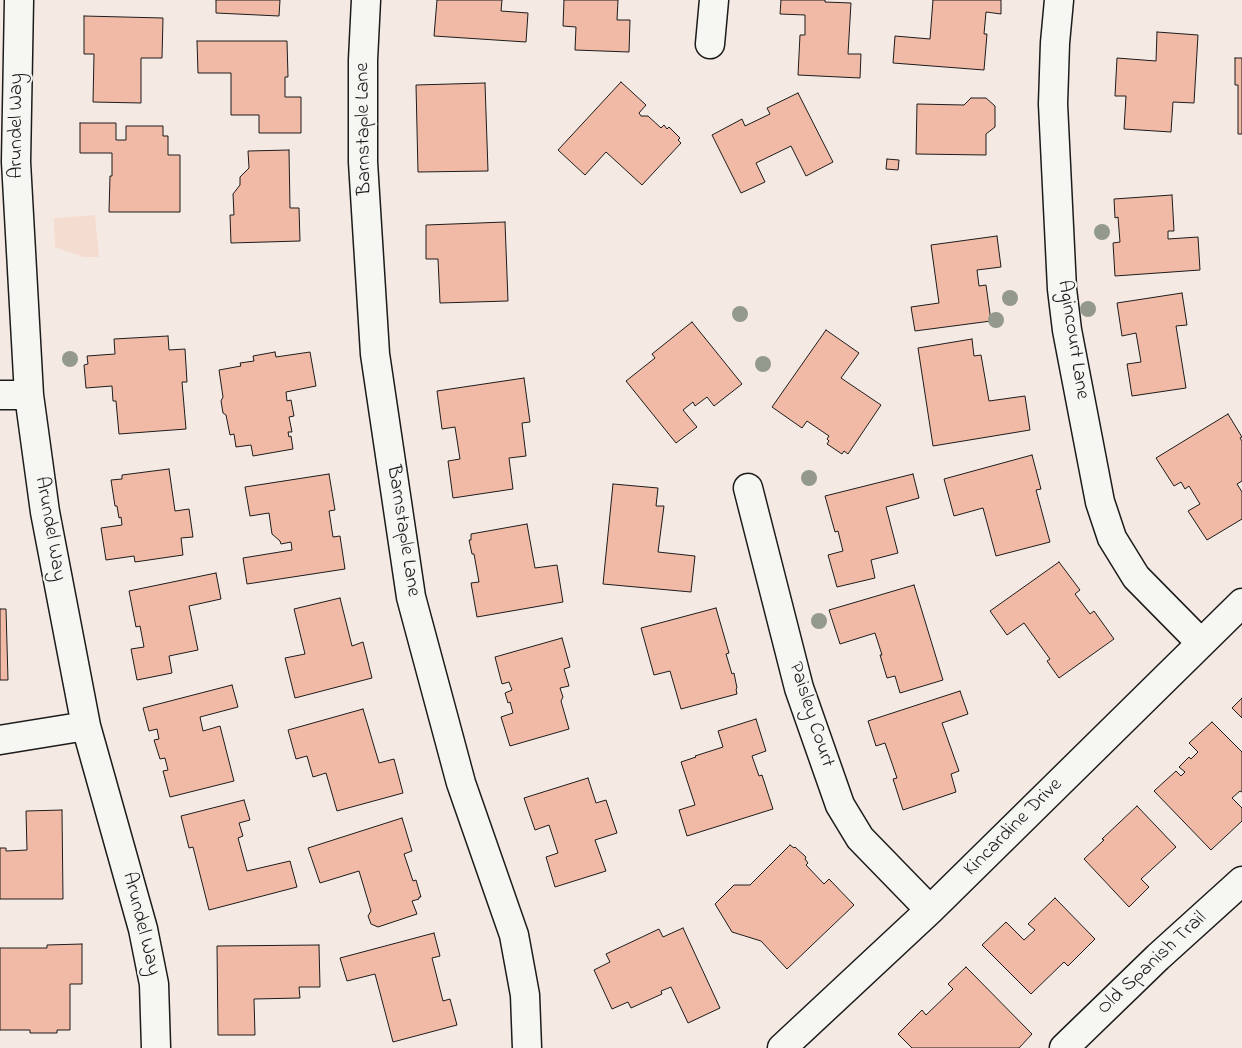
<!DOCTYPE html>
<html>
<head>
<meta charset="utf-8">
<style>
  body { margin:0 }
  canvas { display:block; background:#f5eae3 }
</style>
</head>
<body>
<canvas width="1242" height="1048"></canvas>
<script>
const c = document.querySelector('canvas').getContext('2d');
c.lineJoin = 'round';
function fill(path, color) {
  c.fillStyle = color;
  c.fill(path, 'evenodd');
}
function shape(rows) {
  const path = new Path2D();
  for (const r of rows) {
    path.moveTo(r[0], r[1]);
    for (let i = 2; i < r.length; i += 2) path.lineTo(r[i], r[i + 1]);
  }
  return path;
}
function stroke(path, color, width, dash) {
  c.strokeStyle = color;
  c.lineWidth = width;
  c.lineCap = dash ? 'butt' : 'round';
  c.setLineDash(dash || []);
  c.stroke(path);
}
function drawText(font, color, halo, rows, align = 'center') {
  c.font = font + ' "Indie Flower",sans-serif';
  c.lineWidth = 4;
  c.setLineDash([]);
  c.textBaseline = 'middle';
  c.strokeStyle = halo;
  c.fillStyle = color;
  for (const [text, x, y, turn = 0] of rows) {
    c.save();
    c.translate(x, y);
    c.rotate((+turn || 0) * Math.PI / 180);
    c.textAlign = isNaN(turn) ? turn : align;
    if (halo) c.strokeText(text, 0, 0);
    c.fillText(text, 0, 0);
    c.restore();
  }
}
const built = shape([
  [95,215,99,257,83,257,55,247,54,218]
]);
const building = shape([
  [216,0,280,0,279,16,216,13,216,0],
  [437,0,502,0,501,11,528,13,526,42,434,36,437,0],
  [564,0,618,0,617,20,630,20,629,52,575,50,576,27,563,26,564,0],
  [781,0,825,0,825,2,851,3,848,54,861,54,860,78,798,75,800,35,805,35,805,15,780,14,781,0],
  [933,0,1001,0,1001,14,986,12,984,34,987,34,984,70,893,63,895,36,930,39,933,0],
  [84,16,163,18,162,58,141,58,141,103,93,102,94,54,84,54,84,16],
  [1157,32,1198,35,1194,103,1173,102,1171,132,1124,129,1126,96,1115,96,1117,58,1156,61,1157,32],
  [197,41,287,41,288,77,285,77,285,97,301,97,301,133,259,133,259,115,231,115,231,73,198,73,197,41],
  [1235,58,1242,58,1242,134,1238,134,1238,85,1235,85,1235,58],
  [621,82,646,105,639,113,641,116,648,116,661,128,664,125,667,129,669,127,680,138,678,140,681,143,642,185,606,152,585,175,558,150,621,82],
  [485,83,488,171,418,172,416,85,485,83],
  [798,93,833,162,806,176,791,146,756,163,765,182,741,193,712,135,742,119,745,126,770,114,767,108,798,93],
  [971,98,986,98,995,106,995,127,986,134,986,155,916,154,917,104,964,105,971,98],
  [80,123,116,123,116,140,126,140,126,126,163,126,163,136,168,136,168,155,180,155,180,212,109,212,110,176,112,176,112,153,80,153,80,123],
  [289,150,290,208,299,208,300,241,231,243,230,215,234,215,233,194,240,185,240,177,249,168,248,151,289,150],
  [887,159,899,160,898,170,886,169,887,159],
  [1172,195,1174,231,1168,231,1168,239,1198,237,1200,270,1115,276,1113,243,1120,242,1118,217,1115,218,1114,199,1172,195],
  [505,222,508,301,440,303,438,259,426,259,426,225,505,222],
  [997,236,1001,267,977,270,979,286,986,285,991,321,915,331,911,307,939,303,931,245,997,236],
  [1182,293,1187,325,1176,326,1186,388,1132,396,1127,364,1141,362,1136,333,1122,336,1117,303,1182,293],
  [692,322,742,384,714,406,707,397,695,406,693,402,683,410,697,427,676,443,626,381,655,358,652,354,692,322],
  [826,330,859,353,841,378,881,405,848,454,844,451,842,454,827,444,829,441,827,439,829,436,807,421,802,428,772,407,826,330],
  [168,336,169,350,185,349,187,382,182,382,186,429,119,434,116,401,113,401,112,386,86,388,84,365,88,364,87,356,115,354,114,339,168,336],
  [972,339,974,356,981,355,989,401,1025,396,1030,430,933,446,918,348,972,339],
  [275,352,276,357,310,352,316,386,286,392,287,401,291,400,294,416,289,417,292,432,288,432,289,437,291,436,293,449,253,456,251,445,236,447,234,434,230,435,226,415,223,413,221,401,223,397,219,370,241,366,240,363,254,361,253,356,275,352],
  [524,378,530,422,522,423,526,456,509,458,513,489,453,498,448,461,460,459,455,427,442,429,437,391,524,378],
  [1228,414,1242,437,1240,438,1242,441,1242,481,1237,484,1242,492,1242,519,1207,540,1188,511,1200,504,1189,486,1185,489,1181,482,1174,486,1156,458,1228,414],
  [1032,455,1041,489,1036,490,1050,542,996,556,983,508,954,516,944,479,1032,455],
  [169,469,175,511,189,509,193,537,181,538,183,555,135,562,134,556,106,560,101,528,122,525,121,517,119,518,117,506,115,506,111,480,122,479,122,475,169,469],
  [329,474,335,510,329,511,333,537,340,536,345,569,247,584,243,558,292,550,291,542,281,544,280,541,272,534,269,513,250,516,245,487,329,474],
  [913,474,919,498,886,507,898,553,871,560,875,578,837,587,828,555,843,551,838,531,835,532,825,496,913,474],
  [613,484,658,488,656,506,664,506,658,552,695,556,691,592,603,584,613,484],
  [527,524,535,568,557,565,563,602,477,617,471,583,479,582,474,554,472,554,469,540,471,540,471,534,527,524],
  [1059,562,1080,590,1075,594,1090,614,1094,611,1114,639,1059,678,1047,661,1050,659,1024,623,1007,635,990,611,1059,562],
  [216,573,221,599,189,606,198,650,169,656,172,673,137,680,131,649,144,647,140,626,136,627,129,591,216,573],
  [914,585,943,680,900,693,895,676,887,678,880,655,882,655,875,633,840,644,829,610,914,585],
  [340,598,352,646,363,642,372,678,295,698,285,658,305,654,294,609,340,598],
  [716,608,729,653,726,654,732,674,734,673,737,688,736,689,737,694,681,709,670,671,654,675,641,628,716,608],
  [0,609,6,609,8,680,0,680,0,609],
  [562,638,570,667,564,669,569,686,560,688,563,697,561,701,569,729,510,746,501,717,513,713,510,702,508,703,505,693,512,690,509,682,502,684,495,657,562,638],
  [232,685,238,707,200,717,203,731,220,726,234,781,170,797,163,771,168,770,165,758,160,759,154,740,159,739,157,729,149,731,143,708,232,685],
  [960,691,968,714,942,723,959,771,951,774,956,792,903,810,893,779,897,778,885,743,876,746,868,721,960,691],
  [1242,698,1242,718,1232,708,1242,698],
  [363,709,379,763,394,759,403,793,337,811,326,773,313,777,307,756,296,759,288,730,363,709],
  [756,719,766,751,752,756,759,776,762,775,773,809,687,836,679,810,695,805,681,762,696,757,695,756,723,747,718,731,756,719],
  [1212,722,1242,752,1242,792,1240,791,1232,798,1242,808,1242,821,1211,850,1154,791,1176,771,1181,776,1185,772,1179,767,1189,757,1191,759,1198,752,1189,743,1212,722],
  [588,778,596,803,606,800,617,833,595,840,606,871,555,887,546,857,558,853,549,825,535,830,524,798,588,778],
  [244,800,250,820,239,823,243,836,238,838,247,871,290,861,297,887,209,910,193,847,189,848,181,816,244,800],
  [1137,806,1176,847,1141,879,1149,887,1129,907,1084,859,1104,840,1102,839,1137,806],
  [62,810,63,899,0,899,0,848,6,848,6,851,27,850,26,811,62,810],
  [402,818,412,851,404,854,413,881,416,880,421,897,419,897,419,899,412,901,417,914,378,927,371,924,368,916,371,911,359,871,320,883,308,848,402,818],
  [790,845,794,848,795,847,806,857,805,859,808,863,806,865,824,884,829,879,854,905,787,969,761,941,732,932,715,904,734,885,750,885,790,845],
  [1055,898,1095,939,1068,966,1064,962,1031,994,982,945,1006,922,1024,940,1035,930,1028,924,1055,898],
  [683,928,720,1008,688,1023,671,987,661,991,662,994,631,1008,628,1002,612,1009,594,970,610,962,606,954,659,929,663,937,683,928],
  [434,933,440,956,432,958,443,1001,450,999,457,1025,393,1042,375,974,347,981,340,958,434,933],
  [82,944,82,984,70,984,70,1030,57,1030,57,1033,30,1033,30,1030,0,1030,0,948,47,948,47,945,82,944],
  [319,945,320,987,299,987,300,998,254,999,255,1035,218,1035,217,946,319,945],
  [966,967,1032,1034,1019,1048,912,1048,898,1034,922,1010,926,1015,953,989,948,984,966,967]
]);
const minor = shape([
  [19,0,16,162,29,395,45,512,86,726,143,929,154,984,156,1048],
  [366,0,363,60,363,162,375,354,411,597,461,783,514,935,525,995,527,1048],
  [1059,0,1055,43,1053,104,1062,289,1067,330,1100,502,1112,538,1136,577,1201,643],
  [710,44,714,0],
  [0,395,29,395],
  [748,488,799,688,840,805,860,838,930,910],
  [0,740,86,726],
  [782,1048,930,910,1242,603],
  [1064,1048,1158,957,1242,881]
]);
const trees = [
  [1102,232],
  [1010,298],
  [1088,309],
  [740,314],
  [996,320],
  [70,359],
  [763,364],
  [809,478],
  [819,621]
];
const streetNames = [
  ["Arundel Way",18,126,-90],
  ["Barnstaple Lane",365,129,-91],
  ["Agincourt Lane",1072,340,81],
  ["Arundel Way",49,529,80],
  ["Barnstaple Lane",402,531,81],
  ["Paisley Court",810,715,72],
  ["Kincardine Drive",1014,828,-45],
  ["Arundel Way",140,924,76],
  ["Old Spanish Trail",1153,964,-43]
];
fill(built, '#f4dcd1');
fill(building, '#f1baa6');
stroke(building, '#1c1c1c', 1);
stroke(minor, '#1c1c1c', 31);
stroke(minor, '#f6f6f2', 28);
c.fillStyle = '#93998d';
for (const [x, y] of trees) {
  c.beginPath();
  c.arc(x, y, 8, 0, 2 * Math.PI);
  c.fill();
}
drawText('20px', '#1c1c1c', '#f6f6f2', streetNames);
</script>
</body>
</html>
